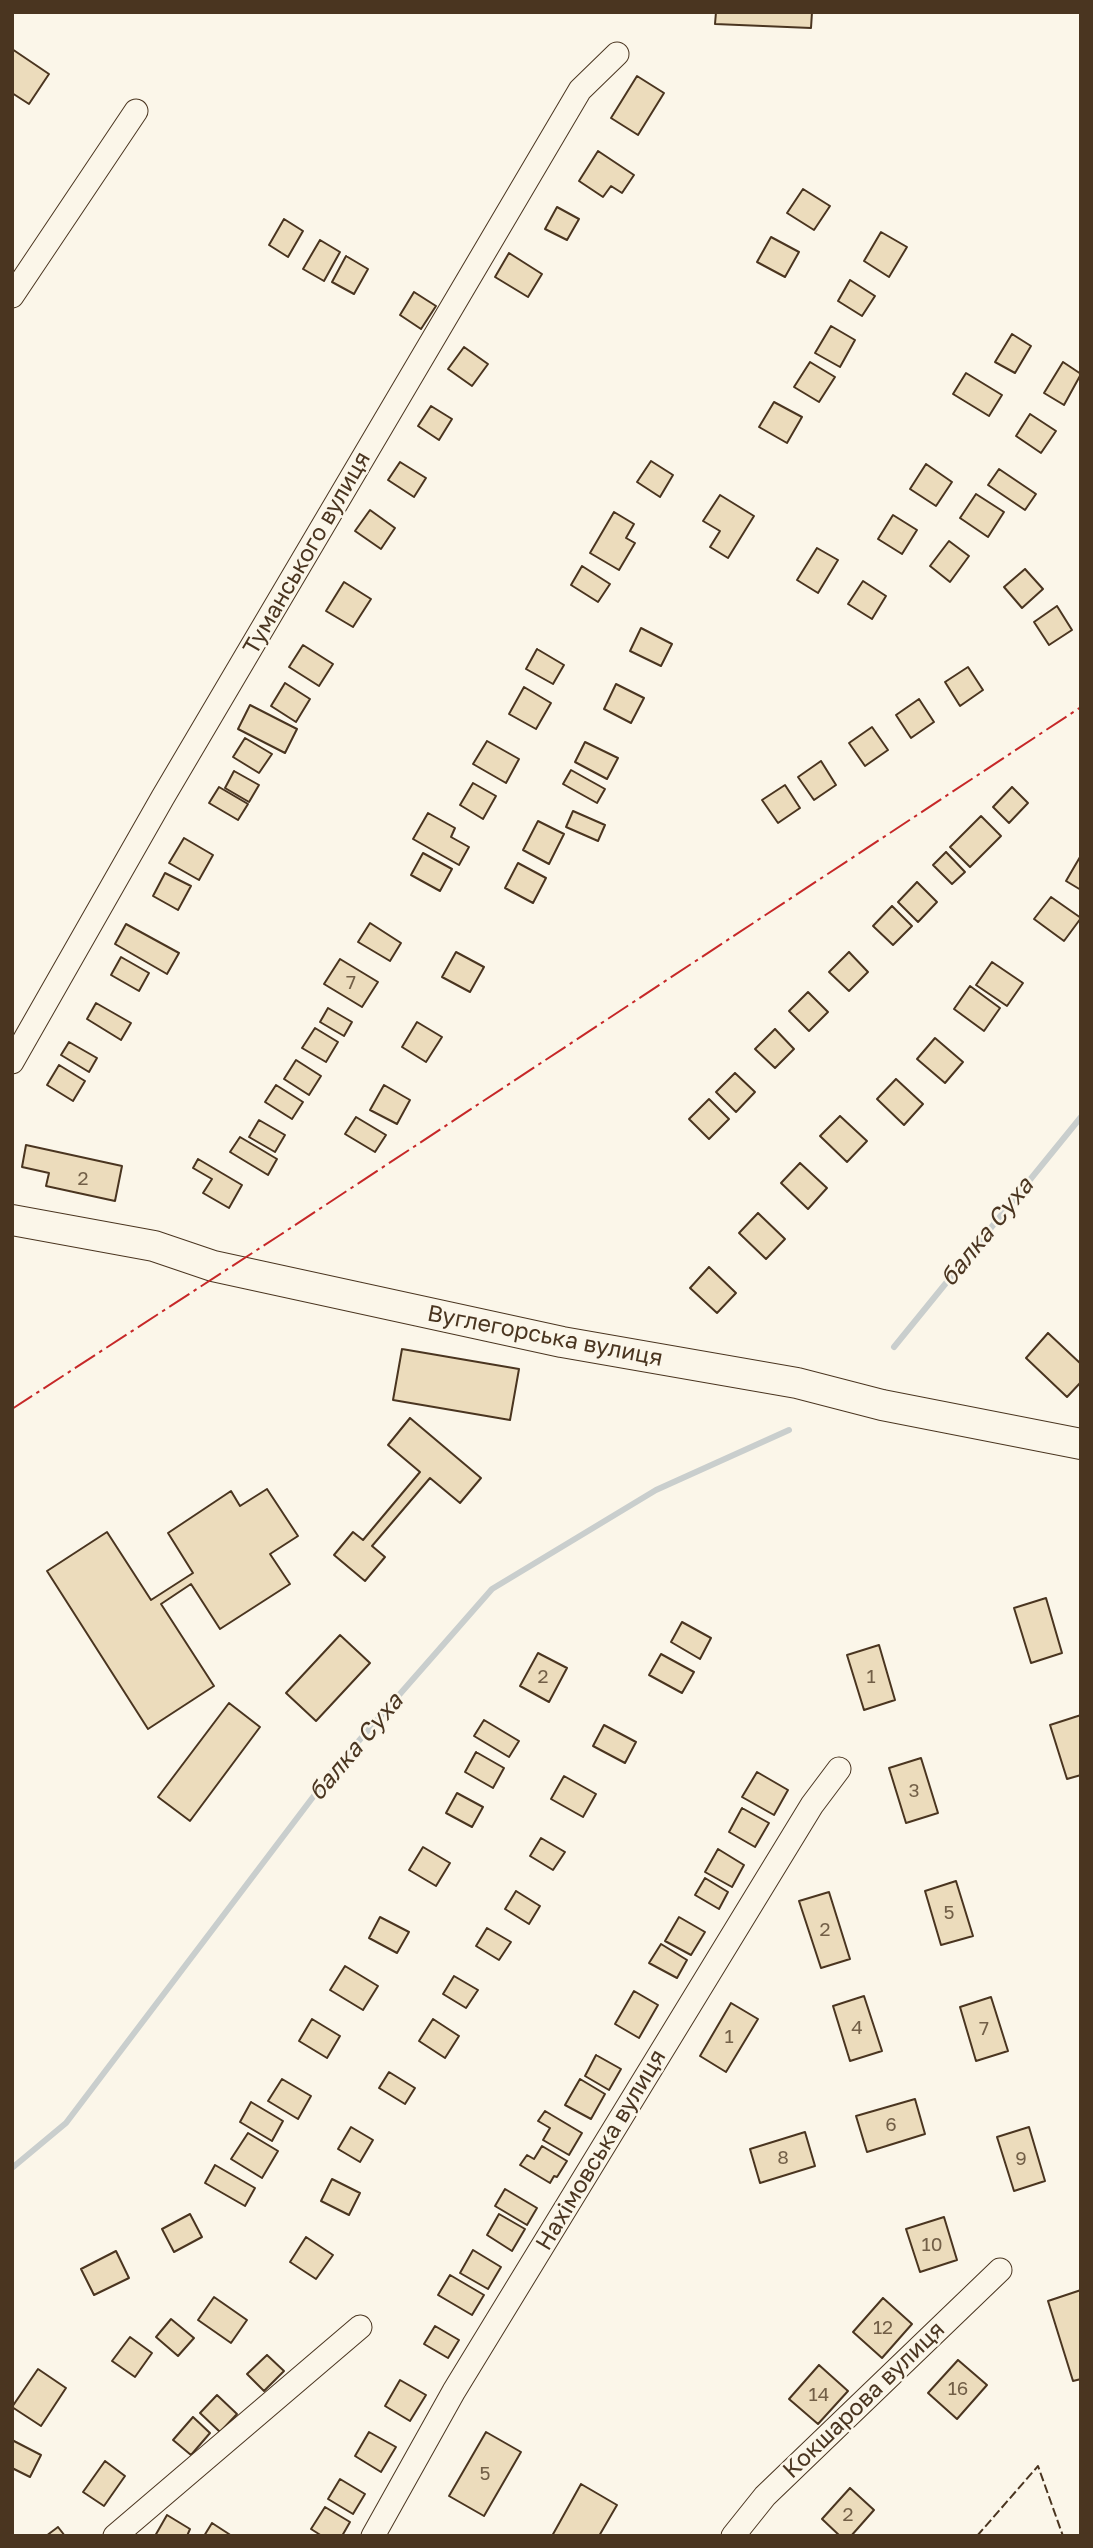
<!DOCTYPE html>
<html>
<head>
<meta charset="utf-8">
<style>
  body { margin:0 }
  #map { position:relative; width:1093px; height:2548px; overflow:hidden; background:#fbf6e9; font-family:"Golos Text",sans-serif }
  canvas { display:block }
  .frame { position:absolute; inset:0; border:14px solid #4a3520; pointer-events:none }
</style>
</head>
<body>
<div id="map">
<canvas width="1093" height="2548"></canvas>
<div class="frame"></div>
</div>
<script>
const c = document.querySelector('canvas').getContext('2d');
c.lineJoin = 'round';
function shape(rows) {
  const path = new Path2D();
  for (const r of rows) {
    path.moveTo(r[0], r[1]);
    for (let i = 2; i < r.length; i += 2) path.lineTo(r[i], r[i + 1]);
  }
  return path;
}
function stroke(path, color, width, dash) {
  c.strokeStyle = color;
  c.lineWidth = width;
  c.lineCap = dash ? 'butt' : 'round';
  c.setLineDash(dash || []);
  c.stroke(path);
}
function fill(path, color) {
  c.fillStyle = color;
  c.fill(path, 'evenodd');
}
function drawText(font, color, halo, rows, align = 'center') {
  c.font = font + ' "Golos Text",sans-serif';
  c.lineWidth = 5;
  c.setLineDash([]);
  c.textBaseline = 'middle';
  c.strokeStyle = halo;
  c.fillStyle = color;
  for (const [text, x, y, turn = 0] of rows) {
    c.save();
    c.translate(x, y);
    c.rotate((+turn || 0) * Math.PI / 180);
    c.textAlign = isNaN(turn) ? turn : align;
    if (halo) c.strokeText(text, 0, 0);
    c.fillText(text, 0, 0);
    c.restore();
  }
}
const stream = shape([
  [894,1347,1081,1117],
  [12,2168,66,2123,335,1768,492,1589,656,1490,789,1430]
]);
const building = shape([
  [716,12,812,12,811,28,715,24,716,12],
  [12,49,49,74,29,104,12,93,12,49],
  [637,76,664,93,638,135,611,118,637,76],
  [598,151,634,175,622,193,611,186,603,197,579,181,598,151],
  [803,189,830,206,814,230,787,213,803,189],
  [557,207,579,219,567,240,545,229,557,207],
  [284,219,303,231,288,257,269,245,284,219],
  [881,232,907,247,889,277,864,261,881,232],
  [771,237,799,252,785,277,757,262,771,237],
  [320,240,340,252,324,281,303,269,320,240],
  [509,253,542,274,528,297,495,277,509,253],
  [346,256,368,269,354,294,332,282,346,256],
  [850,280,875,296,862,316,838,301,850,280],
  [414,292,436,306,421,329,400,315,414,292],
  [831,326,855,340,840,367,815,353,831,326],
  [1012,334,1031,346,1015,373,995,362,1012,334],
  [464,347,488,364,472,386,448,369,464,347],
  [810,362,835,377,819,402,794,387,810,362],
  [1063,362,1081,374,1064,405,1044,393,1063,362],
  [966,373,1002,395,989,416,953,394,966,373],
  [774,402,802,417,787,443,759,427,774,402],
  [431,406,452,419,439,440,418,426,431,406],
  [1030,414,1056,431,1041,453,1016,436,1030,414],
  [651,461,673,475,660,497,637,482,651,461],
  [400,462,426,478,414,497,388,480,400,462],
  [926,464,952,482,936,506,910,489,926,464],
  [999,469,1036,494,1025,510,988,485,999,469],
  [976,494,1004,512,988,537,960,518,976,494],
  [720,495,754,516,728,558,710,547,720,531,703,521,720,495],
  [370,510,395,528,381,549,355,531,370,510],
  [614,512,634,524,626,538,635,543,619,570,590,553,614,512],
  [893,515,917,530,902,554,878,539,893,515],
  [949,541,969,556,950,582,930,566,949,541],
  [817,548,838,560,818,593,797,580,817,548],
  [582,566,610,584,598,602,571,585,582,566],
  [1025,569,1043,589,1022,608,1004,587,1025,569],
  [863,581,886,596,872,619,848,604,863,581],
  [344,582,371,599,353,627,326,611,344,582],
  [1057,606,1072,630,1049,645,1034,622,1057,606],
  [641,628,672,644,661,666,630,651,641,628],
  [303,645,333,664,319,686,289,667,303,645],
  [537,649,564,665,553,684,526,669,537,649],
  [968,667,983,690,960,706,945,682,968,667],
  [285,683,310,699,296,722,271,706,285,683],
  [616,684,644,698,631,723,604,709,616,684],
  [524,687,551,703,536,729,509,714,524,687],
  [919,699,934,722,911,738,896,715,919,699],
  [250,705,297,729,285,753,238,729,250,705],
  [872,727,888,750,865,766,849,743,872,727],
  [245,738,272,754,259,773,233,757,245,738],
  [487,741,519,759,506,783,473,764,487,741],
  [585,742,618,758,607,779,575,762,585,742],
  [821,761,836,785,814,800,798,777,821,761],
  [571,770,605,789,597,803,563,784,571,770],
  [234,771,259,785,249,802,225,788,234,771],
  [473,783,496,796,483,819,460,805,473,783],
  [785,785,800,808,778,823,762,800,785,785],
  [219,787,248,804,238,820,209,803,219,787],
  [1012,787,1028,803,1009,823,993,807,1012,787],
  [573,811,605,825,598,841,566,827,573,811],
  [428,813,455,828,451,837,469,847,459,865,413,839,428,813],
  [981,816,1001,836,970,867,950,847,981,816],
  [538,821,564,834,549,864,523,850,538,821],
  [184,838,213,855,199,880,169,863,184,838],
  [946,852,965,872,952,884,933,865,946,852],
  [423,853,452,869,440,891,411,875,423,853],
  [1080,857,1081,858,1081,890,1066,881,1080,857],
  [518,863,546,878,533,903,505,888,518,863],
  [165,873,191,886,178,910,153,896,165,873],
  [917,882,937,902,918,922,898,902,917,882],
  [1051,897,1081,918,1064,941,1034,919,1051,897],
  [892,906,912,926,893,945,873,926,892,906],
  [370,923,401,943,390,961,358,942,370,923],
  [126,924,179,953,167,974,115,944,126,924],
  [456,952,484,967,470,992,442,977,456,952],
  [849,952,868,972,849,991,829,972,849,952],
  [121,957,149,973,139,991,111,975,121,957],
  [340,959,378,982,362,1007,324,984,340,959],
  [992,962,1023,983,1007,1006,976,985,992,962],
  [970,986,1000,1008,984,1031,954,1009,970,986],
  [808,992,828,1012,809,1031,789,1011,808,992],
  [96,1003,131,1023,121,1040,87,1019,96,1003],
  [328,1008,352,1022,344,1036,320,1022,328,1008],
  [417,1022,442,1037,426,1062,402,1047,417,1022],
  [315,1028,338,1042,326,1062,302,1048,315,1028],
  [775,1029,794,1049,775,1068,755,1049,775,1029],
  [935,1038,963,1062,945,1083,917,1059,935,1038],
  [69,1042,97,1058,89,1072,61,1055,69,1042],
  [296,1060,321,1076,309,1095,284,1079,296,1060],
  [59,1065,85,1081,73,1101,47,1085,59,1065],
  [735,1073,755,1092,736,1112,716,1092,735,1073],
  [896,1079,923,1104,904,1125,877,1099,896,1079],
  [276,1085,303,1102,292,1119,265,1102,276,1085],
  [384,1085,410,1100,397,1124,370,1110,384,1085],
  [709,1099,729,1119,709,1139,689,1119,709,1099],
  [840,1116,867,1141,847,1162,820,1136,840,1116],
  [356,1117,386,1135,375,1152,345,1134,356,1117],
  [259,1120,285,1135,275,1152,249,1137,259,1120],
  [240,1137,277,1159,268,1175,230,1152,240,1137],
  [26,1145,122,1166,115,1201,46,1186,49,1173,22,1167,26,1145],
  [198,1159,242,1185,229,1208,203,1193,212,1179,193,1168,198,1159],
  [800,1163,827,1188,808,1209,781,1183,800,1163],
  [758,1213,785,1239,766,1259,739,1233,758,1213],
  [709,1267,736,1293,717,1313,690,1288,709,1267],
  [1048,1333,1081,1364,1081,1382,1067,1397,1026,1358,1048,1333],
  [402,1349,519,1369,510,1420,393,1400,402,1349],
  [410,1418,481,1478,460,1503,430,1478,372,1546,385,1557,365,1581,334,1555,353,1532,363,1540,420,1472,388,1445,410,1418],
  [267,1489,298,1536,270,1554,290,1584,220,1629,191,1584,161,1604,214,1686,148,1729,47,1571,107,1532,151,1600,193,1573,168,1533,231,1491,240,1506,267,1489],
  [1046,1598,1062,1653,1031,1663,1014,1608,1046,1598],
  [682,1622,711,1638,700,1659,671,1642,682,1622],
  [340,1635,370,1663,316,1721,286,1693,340,1635],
  [879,1645,895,1700,864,1710,847,1655,879,1645],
  [538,1653,567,1668,549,1702,520,1686,538,1653],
  [661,1654,694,1672,682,1693,649,1675,661,1654],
  [229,1703,260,1727,190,1821,158,1797,229,1703],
  [1081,1715,1081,1775,1067,1779,1050,1725,1081,1715],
  [484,1720,519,1741,509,1757,474,1736,484,1720],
  [604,1725,636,1742,625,1763,593,1746,604,1725],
  [476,1752,504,1768,493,1788,465,1772,476,1752],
  [921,1758,938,1813,906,1823,889,1768,921,1758],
  [757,1772,788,1790,774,1815,742,1797,757,1772],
  [564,1776,596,1794,583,1817,551,1799,564,1776],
  [457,1793,483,1807,472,1827,446,1813,457,1793],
  [742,1808,769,1823,755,1847,729,1832,742,1808],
  [541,1838,565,1852,553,1870,530,1856,541,1838],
  [423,1847,450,1863,436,1886,409,1870,423,1847],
  [718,1849,744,1865,732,1887,705,1872,718,1849],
  [705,1878,728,1892,719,1909,695,1895,705,1878],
  [956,1881,973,1936,941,1945,925,1891,956,1881],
  [516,1891,540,1906,529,1924,505,1909,516,1891],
  [829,1892,850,1959,821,1968,799,1901,829,1892],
  [380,1917,409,1932,397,1953,369,1938,380,1917],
  [679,1917,705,1932,691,1955,665,1941,679,1917],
  [487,1928,511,1942,499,1960,476,1946,487,1928],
  [661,1944,687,1960,677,1978,649,1963,661,1944],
  [345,1966,378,1986,363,2010,330,1990,345,1966],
  [454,1976,478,1990,466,2008,443,1994,454,1976],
  [634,1991,658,2005,639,2038,615,2024,634,1991],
  [864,1996,882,2051,850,2061,833,2006,864,1996],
  [991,1997,1008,2051,976,2061,960,2007,991,1997],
  [731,2003,758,2019,726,2072,700,2056,731,2003],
  [312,2019,340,2036,327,2058,299,2041,312,2019],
  [433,2019,459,2036,445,2058,419,2041,433,2019],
  [596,2055,621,2069,609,2090,585,2076,596,2055],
  [389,2072,415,2088,405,2104,379,2088,389,2072],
  [282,2079,311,2096,298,2119,268,2101,282,2079],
  [580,2079,605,2094,591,2119,565,2105,580,2079],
  [915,2099,925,2134,867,2152,856,2116,915,2099],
  [251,2102,283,2121,272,2141,240,2122,251,2102],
  [545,2111,582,2133,569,2155,543,2140,550,2128,538,2121,545,2111],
  [351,2127,373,2140,360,2162,338,2149,351,2127],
  [1029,2127,1045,2181,1014,2191,997,2137,1029,2127],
  [805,2132,815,2166,760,2183,750,2149,805,2132],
  [248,2133,278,2151,262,2178,231,2159,248,2133],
  [542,2146,567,2161,557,2177,554,2176,550,2183,520,2165,527,2155,534,2159,542,2146],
  [215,2165,255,2188,245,2206,205,2183,215,2165],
  [332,2179,360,2193,349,2215,321,2201,332,2179],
  [505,2189,537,2208,527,2225,495,2206,505,2189],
  [190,2214,202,2237,174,2252,162,2229,190,2214],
  [499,2214,525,2229,512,2251,487,2235,499,2214],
  [944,2217,957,2260,920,2272,906,2229,944,2217],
  [306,2237,333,2255,316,2279,290,2262,306,2237],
  [473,2250,501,2267,488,2289,460,2273,473,2250],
  [116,2251,129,2278,94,2295,81,2269,116,2251],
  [450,2275,484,2295,472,2315,438,2295,450,2275],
  [1081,2290,1081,2379,1073,2381,1048,2301,1081,2290],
  [214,2297,247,2320,231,2343,198,2320,214,2297],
  [883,2298,912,2324,882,2358,853,2332,883,2298],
  [171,2319,194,2338,178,2356,156,2337,171,2319],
  [435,2326,459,2340,448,2358,424,2344,435,2326],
  [130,2337,152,2353,135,2377,112,2361,130,2337],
  [267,2355,284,2371,264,2391,247,2374,267,2355],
  [958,2360,987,2385,957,2419,928,2393,958,2360],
  [819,2365,848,2391,818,2424,789,2399,819,2365],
  [38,2369,66,2388,41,2426,12,2407,38,2369],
  [400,2380,426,2395,410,2421,385,2406,400,2380],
  [217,2395,237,2414,220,2432,200,2413,217,2395],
  [193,2417,210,2433,191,2455,173,2440,193,2417],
  [369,2432,396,2447,381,2472,355,2456,369,2432],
  [486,2432,521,2452,484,2516,449,2496,486,2432],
  [12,2440,41,2455,30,2477,12,2468,12,2440],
  [105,2461,125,2476,104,2506,83,2492,105,2461],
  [340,2479,365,2494,353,2514,328,2499,340,2479],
  [581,2484,617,2505,599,2536,552,2536,581,2484],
  [850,2488,874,2510,851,2536,840,2536,822,2519,850,2488],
  [325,2507,350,2522,342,2536,322,2536,311,2529,325,2507],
  [167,2515,190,2529,187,2536,155,2536,167,2515],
  [212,2523,232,2536,204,2536,212,2523],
  [58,2527,65,2536,46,2536,58,2527]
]);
const minor = shape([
  [12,296,136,111],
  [12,1062,163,797,580,90,617,54],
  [115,2536,360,2327],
  [373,2536,454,2391,812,1805,839,1769],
  [733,2536,765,2496,1000,2270]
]);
const major = shape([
  [12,1220,154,1246,213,1266,562,1342,797,1383,882,1405,1081,1444]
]);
const fence = shape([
  [977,2536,1038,2466,1063,2536]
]);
const power = shape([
  [12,1409,280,1235,1081,707]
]);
const numberNames = [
  ["7",351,983],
  ["2",83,1179],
  ["2",543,1677],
  ["1",871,1677],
  ["3",914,1791],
  ["5",949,1913],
  ["2",825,1930],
  ["4",857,2028],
  ["7",984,2029],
  ["1",729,2037],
  ["6",891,2125],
  ["8",783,2158],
  ["9",1021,2159],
  ["10",932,2245],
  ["12",883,2328],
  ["16",958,2389],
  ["14",819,2395],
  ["5",485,2474],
  ["2",848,2515]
];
const streetNames = [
  ["Туманського вулиця",307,553,-60],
  ["Вуглегорська вулиця",545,1336,11],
  ["Нахімовська вулиця",601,2150,-59],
  ["Кокшарова вулиця",864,2400,-44]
];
const waterNames = [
  ["балка Суха",987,1232,-51],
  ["балка Суха",356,1747,-50]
];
stroke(stream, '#c9cecd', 6);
fill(building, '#ecdcbc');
stroke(building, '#4a3520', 2);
stroke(minor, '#4a3520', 25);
stroke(major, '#4a3520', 32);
stroke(minor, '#fbf6e9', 23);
stroke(major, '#fbf6e9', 30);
stroke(fence, '#4a3520', 2, [9, 3.5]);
stroke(power, '#c62828', 2, [24, 5, 3.5, 5]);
drawText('19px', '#725f47', null, numberNames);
drawText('23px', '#4a3520', '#fbf6e9', streetNames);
drawText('italic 24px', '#4a3520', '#fbf6e9', waterNames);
</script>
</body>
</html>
